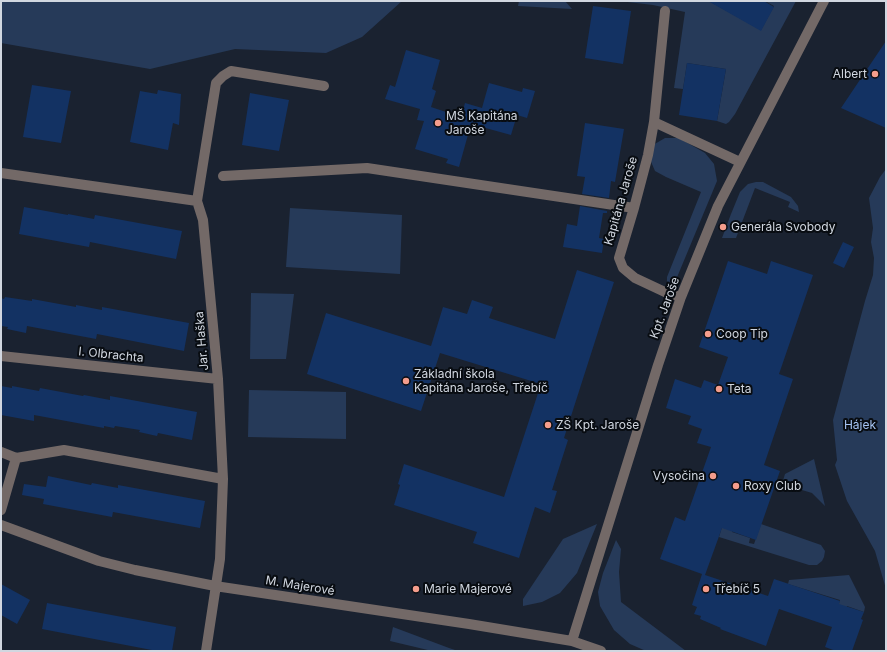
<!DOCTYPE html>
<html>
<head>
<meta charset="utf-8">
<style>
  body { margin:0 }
  #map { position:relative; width:887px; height:652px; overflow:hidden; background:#1a2230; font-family:Inter,sans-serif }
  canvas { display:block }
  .frame { position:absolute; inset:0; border:2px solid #d1d7e0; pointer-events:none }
</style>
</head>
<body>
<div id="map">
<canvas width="887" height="652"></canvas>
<div class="frame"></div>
</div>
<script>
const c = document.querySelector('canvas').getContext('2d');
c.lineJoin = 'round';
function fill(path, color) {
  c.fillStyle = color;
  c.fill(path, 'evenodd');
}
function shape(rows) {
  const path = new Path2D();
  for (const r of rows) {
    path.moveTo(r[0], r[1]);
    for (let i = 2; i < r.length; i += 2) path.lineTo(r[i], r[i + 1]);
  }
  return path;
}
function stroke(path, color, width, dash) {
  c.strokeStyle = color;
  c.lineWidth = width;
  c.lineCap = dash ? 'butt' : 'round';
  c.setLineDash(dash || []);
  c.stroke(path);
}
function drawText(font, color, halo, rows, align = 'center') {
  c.font = font + ' Inter,sans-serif';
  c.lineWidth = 4;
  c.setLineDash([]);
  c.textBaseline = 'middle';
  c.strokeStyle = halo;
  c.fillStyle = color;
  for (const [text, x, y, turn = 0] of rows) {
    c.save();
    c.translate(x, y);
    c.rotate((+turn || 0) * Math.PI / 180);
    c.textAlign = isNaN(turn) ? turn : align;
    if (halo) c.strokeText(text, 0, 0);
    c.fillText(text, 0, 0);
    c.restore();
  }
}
const green = shape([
  [1,1,402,1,362,37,326,53,235,49,150,69,1,43],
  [519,1,565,1,572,9,518,6],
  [619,1,709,1,761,30,774,6,765,1,796,1,735,114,729,122,726,124,717,121,726,69,687,63,683,89,674,88,685,12,653,5],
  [665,138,679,138,705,153,714,164,717,181,673,287,667,282,667,277,701,192,666,177,655,171,649,157,653,145],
  [886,169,886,589,875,551,847,501,835,465,837,460,833,420,865,301,873,275,874,258,871,242,873,228,869,198,880,177],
  [756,182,763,182,791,197,798,206,799,212,788,207,790,202,755,188,736,238,722,238,731,214,740,192,748,184],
  [290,208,402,215,400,274,286,267],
  [251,293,294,294,286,359,250,359],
  [249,390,346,392,346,439,248,437],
  [814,459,825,506,812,493,782,484,785,474],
  [597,524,577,573,560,593,542,602,523,606,523,599,563,539],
  [761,524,821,545,825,551,824,557,822,561,817,565,809,565,719,537,722,527,732,530,732,532,750,538,749,543,754,544],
  [616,540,621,549,619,572,621,602,686,651,646,651,630,644,614,630,600,606,598,592,603,573],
  [849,575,865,607,864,612,847,606,845,612,837,610,840,600,788,584,789,580],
  [393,627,449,648,458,651,432,651,390,641]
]);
const building = shape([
  [708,1,764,1,774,7,761,31],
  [593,6,631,11,623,64,585,58],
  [886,41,886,128,841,108],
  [406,50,440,60,432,89,436,91,431,107,461,117,465,103,482,108,489,83,522,92,523,88,535,91,527,118,517,115,511,135,471,124,459,167,446,163,448,159,415,149,424,121,417,120,420,109,385,99,390,85,395,87],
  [687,63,726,69,717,121,679,115],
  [32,85,71,91,61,143,23,137],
  [158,90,181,94,179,125,173,123,168,150,130,142,140,91,157,94],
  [250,93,289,100,279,151,242,145],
  [585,123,624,129,615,182,611,181,609,198,582,194,585,177,577,176],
  [580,206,607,211,607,213,603,213,599,238,604,239,602,253,563,247,567,224,577,226],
  [24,207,68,215,68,214,94,219,95,215,182,231,176,259,90,242,89,247,19,234],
  [843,242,854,247,844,268,833,263],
  [728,261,767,274,771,261,813,275,779,374,793,379,764,465,780,471,756,540,722,528,705,575,768,596,774,579,840,601,839,604,864,612,861,619,863,620,852,651,836,651,825,647,832,627,779,609,766,646,720,629,721,628,700,619,701,616,694,614,697,607,692,605,702,574,660,559,675,517,685,521,711,447,697,443,702,429,688,424,691,416,666,408,675,379,701,388,704,380,718,385,728,357,699,347],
  [577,270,614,282,564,438,568,440,552,490,557,491,550,513,535,507,519,558,473,543,477,532,394,505,400,485,398,484,404,464,504,497,541,384,440,353,421,411,307,374,326,313,431,346,443,307,467,314,472,300,493,307,489,318,555,339],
  [5,297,32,301,32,299,76,307,76,305,102,310,102,307,189,323,184,351,97,334,96,339,27,326,26,333,7,329,8,327,1,326,1,298,4,299],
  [1,386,12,388,12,386,39,391,40,388,83,396,84,395,110,400,110,396,197,412,192,440,158,433,157,436,139,432,140,430,115,426,114,428,104,426,104,428,34,415,34,421,1,415],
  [48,476,91,485,92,483,118,488,118,485,205,501,200,528,113,512,112,517,43,504,44,499,22,495,24,484,46,487],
  [1,584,30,600,17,624,1,615],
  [47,603,176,627,172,651,157,651,42,629]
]);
const minor = shape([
  [665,11,654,122,648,155,634,208,619,258,623,268,635,278,667,293,681,297],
  [654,122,740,162],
  [1,173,197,201],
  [223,176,367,168,634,208],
  [1,356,218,379],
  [1,452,16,458],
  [1,510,16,458,64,450,223,479],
  [1,525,99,561,135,570,215,586,469,624,572,641,601,651],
  [572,641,658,365,681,297,718,206,824,1],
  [206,651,220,559,223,479,218,379,203,220,197,201,216,83,223,76,231,71,324,86]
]);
const markers = [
  [875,74,4,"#f49d8c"],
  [438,123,4,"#f49d8c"],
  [723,227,4,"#f49d8c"],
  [708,334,4,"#f49d8c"],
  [406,381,4,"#f49d8c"],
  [719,389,4,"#f49d8c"],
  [548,425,4,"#f49d8c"],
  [713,476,4,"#f49d8c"],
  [736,486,4,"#f49d8c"],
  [416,589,4,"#f49d8c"],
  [706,589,4,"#f49d8c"]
];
const poiNames = [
  ["Albert",867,74,"right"],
  ["MŠ Kapitána",446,116],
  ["Jaroše",446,130],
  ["Generála Svobody",731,227],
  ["Coop Tip",716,334],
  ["Základní škola",414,374],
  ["Kapitána Jaroše, Třebíč",414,388],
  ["Teta",727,389],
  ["ZŠ Kpt. Jaroše",556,425],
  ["Vysočina",705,476,"right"],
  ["Roxy Club",744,486],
  ["Marie Majerové",424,589],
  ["Třebíč 5",714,589]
];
const streetNames = [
  ["Kapitána Jaroše",621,201,-74],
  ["Kpt. Jaroše",665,308,-70],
  ["Jar. Haška",202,341,-95],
  ["I. Olbrachta",111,355,6],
  ["M. Majerové",300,586,9]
];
const parkNames = [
  ["Hájek",860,425]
];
fill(green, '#263a59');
fill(building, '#133263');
stroke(minor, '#736967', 10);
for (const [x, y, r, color] of markers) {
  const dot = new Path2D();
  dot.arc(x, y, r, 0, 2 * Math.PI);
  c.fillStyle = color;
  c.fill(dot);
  stroke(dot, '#080c11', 1.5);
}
drawText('12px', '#d1d7e0', '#080c11', poiNames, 'left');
drawText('12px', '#d1d7e0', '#080c11', streetNames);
drawText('12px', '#a5c3f2', '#080c11', parkNames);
</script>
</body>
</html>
